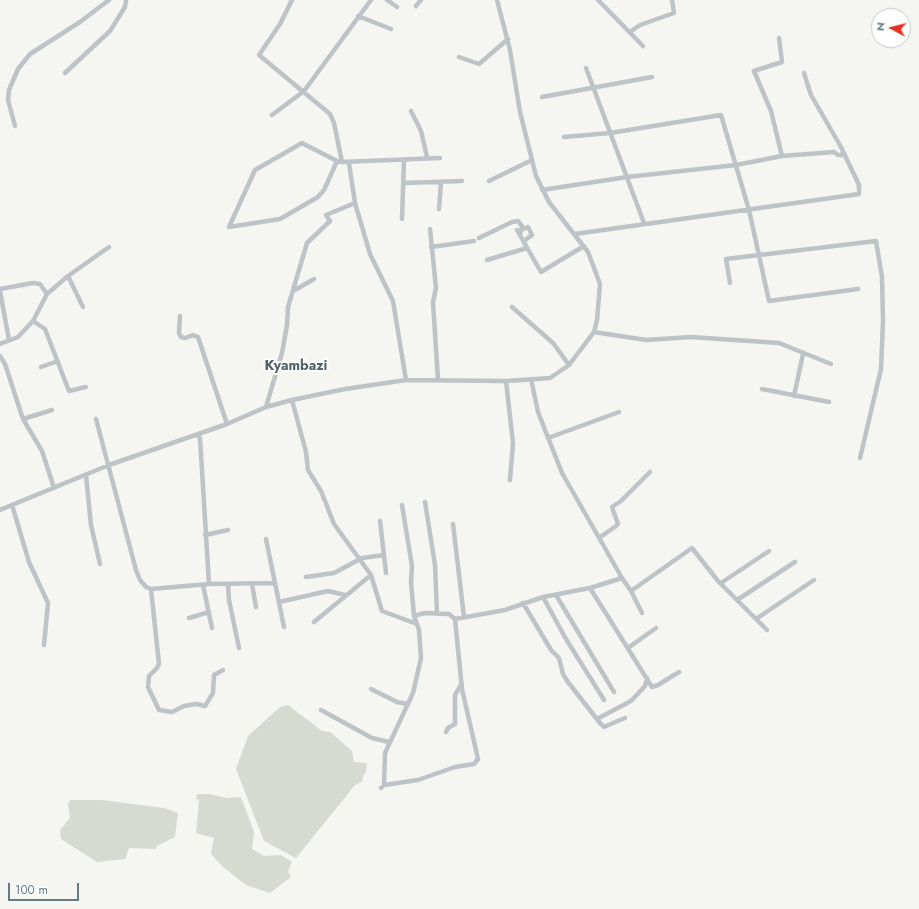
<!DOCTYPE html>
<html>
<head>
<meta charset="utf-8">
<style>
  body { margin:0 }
  #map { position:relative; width:919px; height:909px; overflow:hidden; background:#f5f5f1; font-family:Jost,sans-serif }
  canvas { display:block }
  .north { position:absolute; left:871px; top:8px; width:40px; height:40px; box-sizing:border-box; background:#fff; border:1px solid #c1cacd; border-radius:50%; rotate:277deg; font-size:11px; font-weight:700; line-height:16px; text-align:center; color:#637a83 }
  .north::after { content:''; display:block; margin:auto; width:14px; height:18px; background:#e72e20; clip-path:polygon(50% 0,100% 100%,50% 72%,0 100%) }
  .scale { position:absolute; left:8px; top:883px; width:71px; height:18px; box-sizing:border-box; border:2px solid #637a83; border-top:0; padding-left:5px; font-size:12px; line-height:14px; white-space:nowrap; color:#637a83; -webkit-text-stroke:3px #fff; paint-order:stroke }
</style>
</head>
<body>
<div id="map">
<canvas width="919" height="909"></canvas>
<div class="north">N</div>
<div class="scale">100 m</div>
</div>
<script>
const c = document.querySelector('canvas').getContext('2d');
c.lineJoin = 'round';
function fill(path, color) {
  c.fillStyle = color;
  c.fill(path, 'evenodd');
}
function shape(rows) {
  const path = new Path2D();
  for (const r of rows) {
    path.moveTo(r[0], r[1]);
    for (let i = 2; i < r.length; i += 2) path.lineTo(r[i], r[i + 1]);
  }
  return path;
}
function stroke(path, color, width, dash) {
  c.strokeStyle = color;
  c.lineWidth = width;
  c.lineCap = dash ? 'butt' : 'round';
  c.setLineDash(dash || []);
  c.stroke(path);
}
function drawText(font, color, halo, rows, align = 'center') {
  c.font = font + ' Jost,sans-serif';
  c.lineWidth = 4;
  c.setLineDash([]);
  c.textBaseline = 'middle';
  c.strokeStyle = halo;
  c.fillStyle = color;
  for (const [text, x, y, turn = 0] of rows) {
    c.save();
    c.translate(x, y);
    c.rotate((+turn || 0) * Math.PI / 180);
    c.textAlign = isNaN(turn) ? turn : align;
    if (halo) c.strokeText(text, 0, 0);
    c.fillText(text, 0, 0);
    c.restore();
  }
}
const green = shape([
  [288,705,322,731,330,732,352,751,354,762,367,763,366,772,364,774,362,782,355,785,296,858,264,841,236,769,248,736,280,707],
  [197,794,209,794,227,798,241,797,254,832,252,849,264,856,281,855,292,862,288,871,291,877,270,893,246,885,222,866,211,854,214,838,196,833,199,800,196,798],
  [70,800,102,800,164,808,178,813,175,837,157,846,156,849,129,848,125,859,97,862,61,839,60,830,70,818,68,804]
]);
const minor = shape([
  [292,0,280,24,259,55,330,114,334,123,342,162,440,158],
  [387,0,397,7],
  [598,0,643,46],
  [416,6,421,0],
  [358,16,391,29],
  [630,32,640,25,674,13,672,0],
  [779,38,782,62,754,71,771,111,782,156],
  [459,57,479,64,508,39],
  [586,68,644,223],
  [65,73,110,31,125,7,126,0],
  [542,97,652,77],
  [411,111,421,131,427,157],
  [272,115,304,91,371,0],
  [15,126,8,100,9,90,18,69,30,54,80,22,109,0],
  [564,137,610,133,721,115,749,210,769,301,858,289],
  [349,163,355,203,370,254,393,301,406,380],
  [489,181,532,160],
  [404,183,462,181],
  [542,190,627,177,736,165,782,156,834,152,838,155,845,155],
  [439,209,441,183],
  [402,219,404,160],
  [229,227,255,170,302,143,337,161],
  [229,227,280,219,318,197,324,190,337,161,339,162],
  [430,229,436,288,433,302,438,380],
  [517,230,541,272,584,246],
  [575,234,859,194,859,185,841,147,811,95,804,73],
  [479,238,512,222,518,221,522,226,520,234,521,230,528,227,532,235,524,241],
  [431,247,474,241],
  [487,260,527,248],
  [68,276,83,307],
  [730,283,726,259,876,241,882,277,883,321,881,369,860,458],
  [0,289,33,283,40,284,47,294],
  [295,290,314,279],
  [0,291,9,340],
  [512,307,553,343,569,365],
  [180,316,179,333,181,337,185,338,193,335,198,337,227,424],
  [33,321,45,329,69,391,86,387],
  [594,332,646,340,691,337,779,343,831,364],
  [0,344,18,337,33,321,47,294,68,276,109,247],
  [0,356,5,364,23,419,42,451,54,488],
  [41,367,58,361],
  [531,379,538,412,562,473,622,578,631,591,642,613],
  [506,381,513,443,510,480],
  [762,389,829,402],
  [794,396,803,354],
  [292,400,306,452,308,470,321,491,334,524,371,575,382,611,417,624],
  [266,407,282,353,287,325,288,307,307,243,330,221,326,215,355,203],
  [23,419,52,410],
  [96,419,136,570,140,580,146,587,151,589,209,584,275,583],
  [197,435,200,438,209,584],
  [548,438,619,412],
  [86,475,91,525,100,564],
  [425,502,435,565,437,614],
  [12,505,29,562,48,603,44,645],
  [0,510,109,465,227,424,266,407,292,400,345,389,406,380,506,381,550,378,569,365,594,332,597,320,600,284,588,252,549,202,536,176,520,112,510,50,497,0],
  [380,521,386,573],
  [453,524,464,617],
  [205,535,228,530],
  [599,538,616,526,618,524,612,507,621,501,650,472],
  [266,539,284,627],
  [306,577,334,573,362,558,384,555],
  [721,583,769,551],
  [228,584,229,600,239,648],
  [252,584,256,607],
  [203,585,212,628],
  [590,588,652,687,658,685,679,672],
  [151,589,159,664,157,668,149,676,148,687,159,710,172,712,184,706,196,704,205,706,213,693,214,675,223,670],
  [631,591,692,548,718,581,767,630],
  [556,595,614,692],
  [543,597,566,639,604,700],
  [737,600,795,562],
  [279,602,328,591,345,595],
  [523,603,551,650,559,658,563,674,568,682,600,723,604,727,625,718],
  [189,618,209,612],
  [455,619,505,610,543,597,590,588,622,578],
  [756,619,814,580],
  [314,622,371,575],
  [628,648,656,628],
  [371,689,397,702,407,704],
  [321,710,372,738,389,742],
  [597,719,631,701,645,686,647,678],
  [446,732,448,728,455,724,455,695,461,685],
  [384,785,385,753,413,693,421,658,419,630,414,616,411,582,412,566,402,505],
  [381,788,384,785,418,780,455,767,474,764,478,759,462,689,455,619,449,614,425,613,414,616]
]);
const quarterNames = [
  ["Kyambazi",296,367]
];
fill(green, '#d6dad0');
stroke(minor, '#bdc3c6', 4.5);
drawText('bold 14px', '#516268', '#fff', quarterNames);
</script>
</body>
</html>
